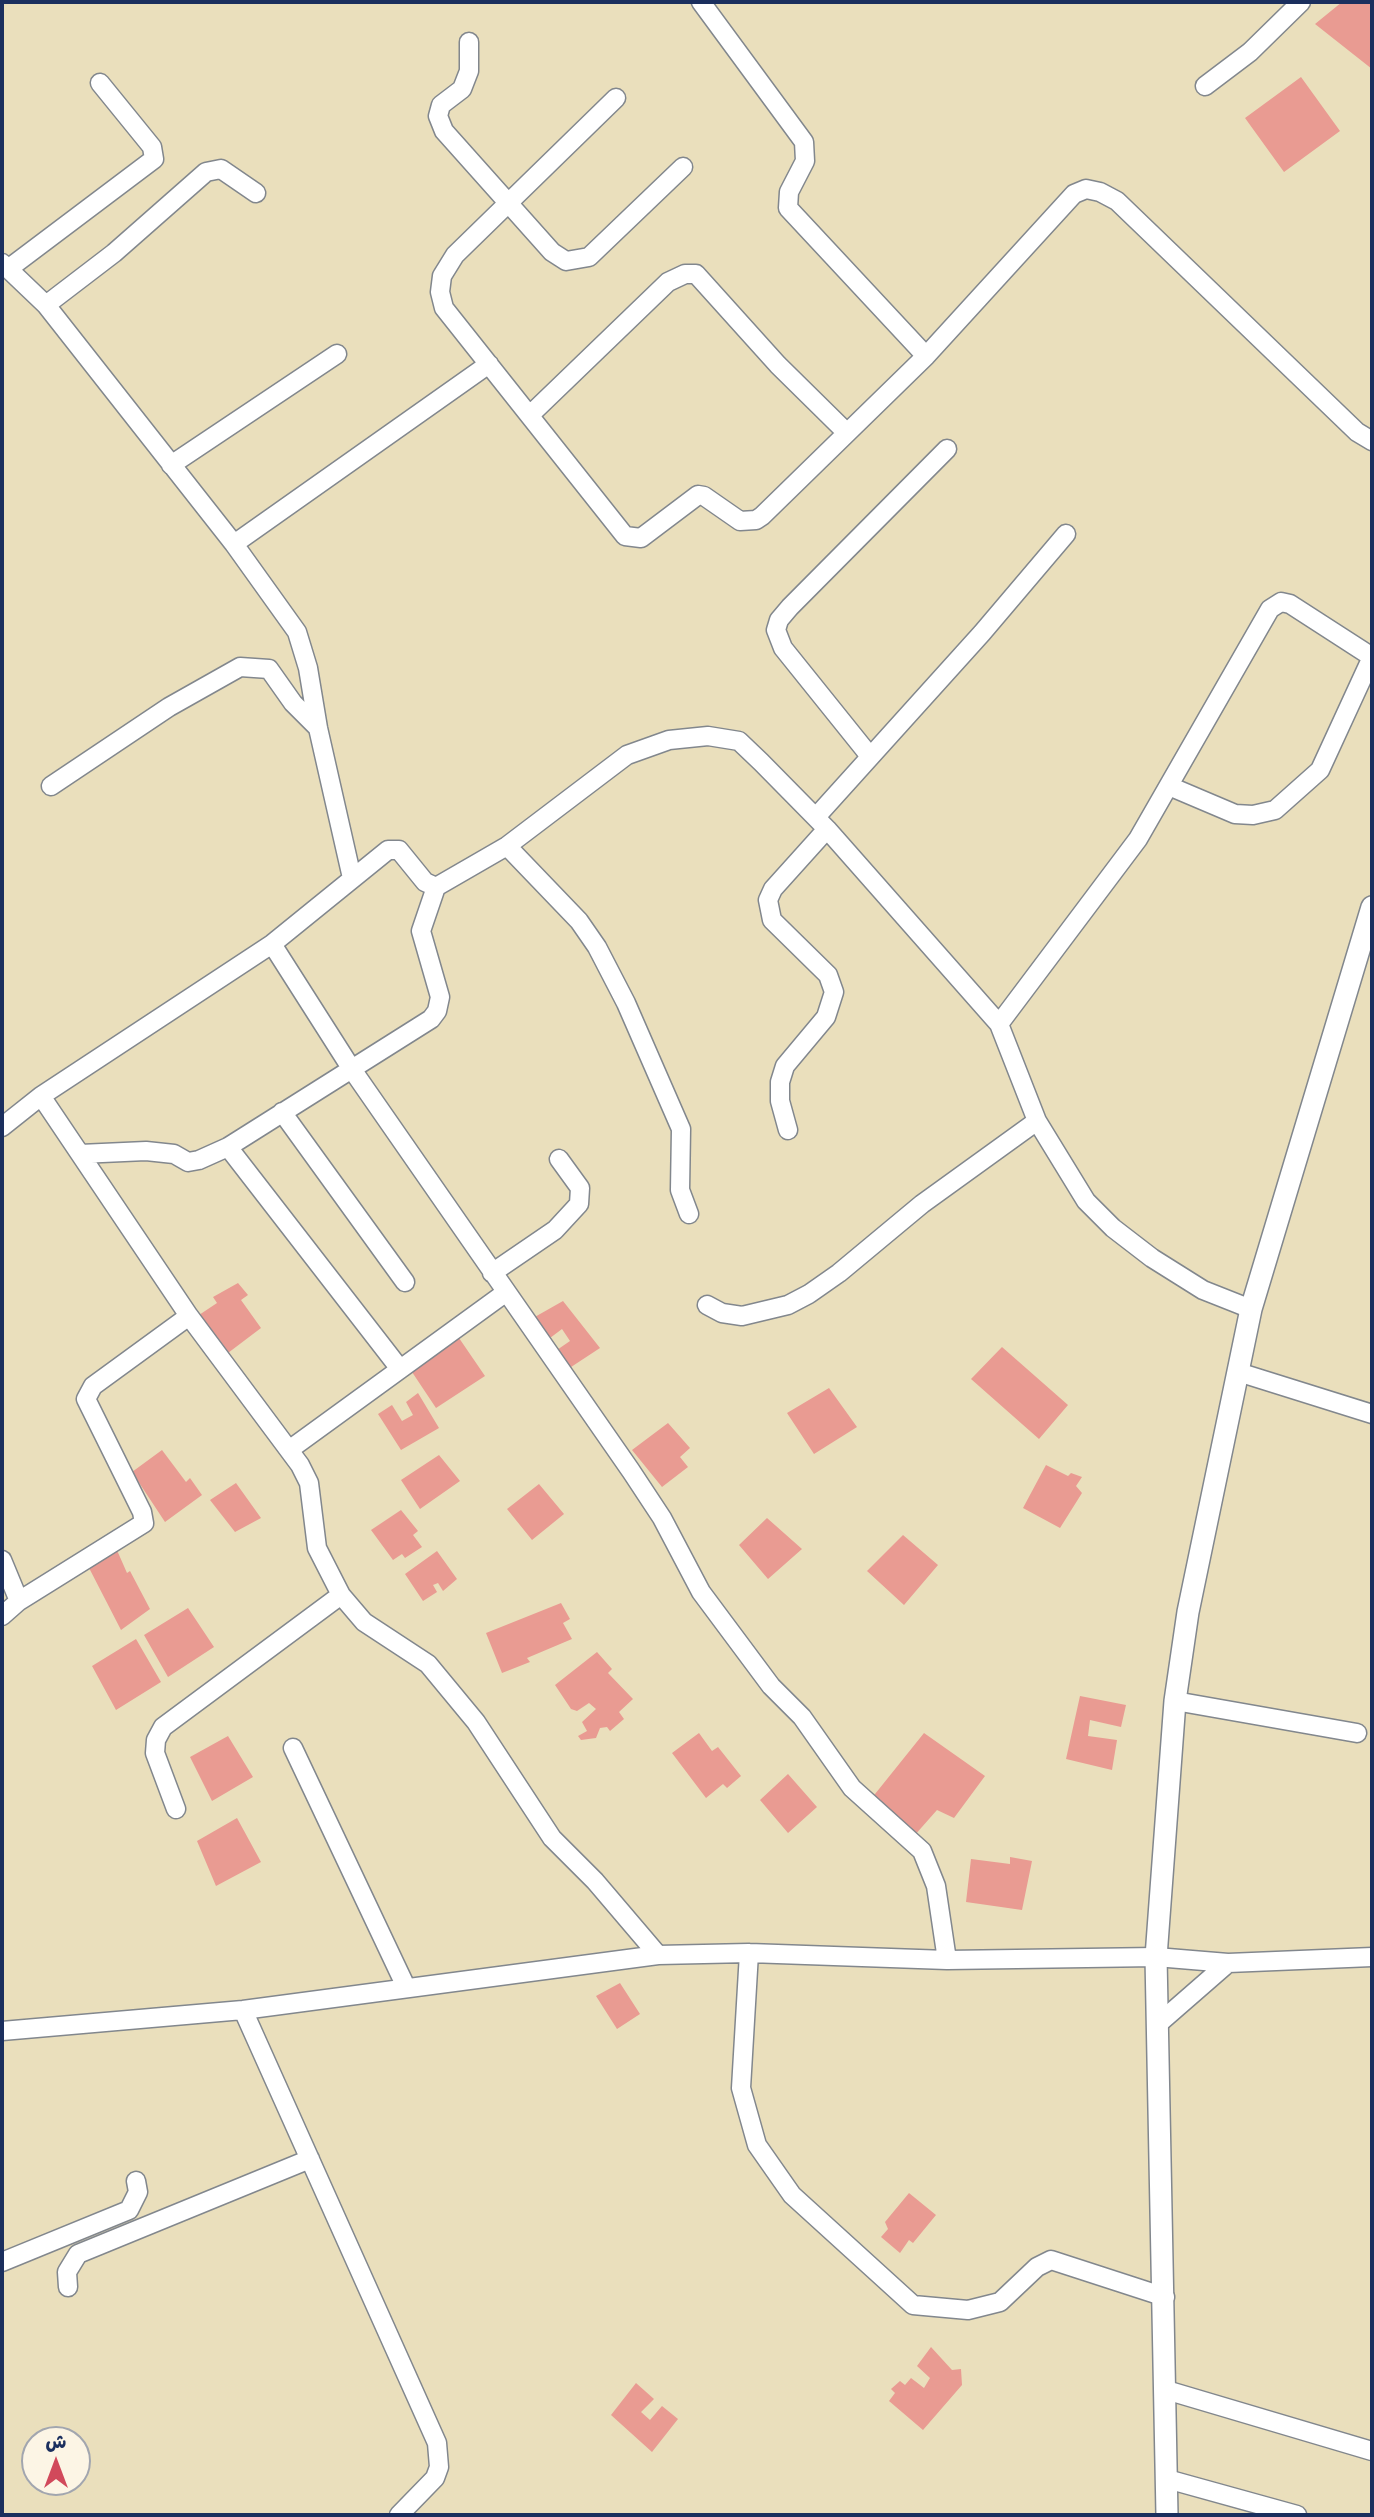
<!DOCTYPE html>
<html>
<head>
<meta charset="utf-8">
<style>
  body { margin:0 }
  #map { position:relative; width:1374px; height:2517px; overflow:hidden; background:#eadfbc; font-family:Pangolin,"Playpen Sans Arabic",sans-serif }
  canvas { display:block }
  .frame { position:absolute; inset:0; border:4px solid #1b2f5e; pointer-events:none }
  .north { position:absolute; left:21px; top:2426px; width:70px; height:70px; box-sizing:border-box; background:#fcf5e5; border:2px solid #a2a6af; border-radius:50%; rotate:0deg; font-size:19px; font-weight:700; line-height:28px; text-align:center; color:#1b2f5e }
  .north::after { content:''; display:block; margin:auto; width:24px; height:32px; background:#d1495b; clip-path:polygon(50% 0,100% 100%,50% 72%,0 100%) }
</style>
</head>
<body>
<div id="map">
<canvas width="1374" height="2517"></canvas>
<div class="frame"></div>
<div class="north">ش</div>
</div>
<script>
const c = document.querySelector('canvas').getContext('2d');
c.lineJoin = 'round';
function fill(path, color) {
  c.fillStyle = color;
  c.fill(path, 'evenodd');
}
function shape(rows) {
  const path = new Path2D();
  for (const r of rows) {
    path.moveTo(r[0], r[1]);
    for (let i = 2; i < r.length; i += 2) path.lineTo(r[i], r[i + 1]);
  }
  return path;
}
function stroke(path, color, width, dash) {
  c.strokeStyle = color;
  c.lineWidth = width;
  c.lineCap = dash ? 'butt' : 'round';
  c.setLineDash(dash || []);
  c.stroke(path);
}
const building = shape([
  [1342,2,1372,2,1372,69,1315,24],
  [1301,77,1340,131,1284,172,1245,118],
  [238,1283,248,1295,241,1300,261,1328,224,1356,196,1317,217,1303,213,1297],
  [563,1301,600,1348,565,1371,554,1352,570,1341,562,1329,546,1341,533,1318],
  [459,1338,485,1376,436,1408,410,1369],
  [1002,1347,1068,1405,1039,1439,971,1379],
  [829,1388,857,1427,814,1454,787,1413],
  [418,1393,439,1428,401,1450,378,1414,392,1405,402,1421,413,1415,406,1402],
  [668,1423,690,1448,680,1457,688,1467,662,1487,632,1450],
  [162,1450,186,1482,190,1478,202,1495,165,1522,132,1472],
  [439,1455,460,1481,420,1509,401,1480],
  [1046,1465,1068,1476,1071,1473,1082,1477,1076,1486,1082,1493,1060,1528,1023,1508],
  [236,1483,261,1518,235,1532,210,1500],
  [539,1484,564,1514,532,1540,507,1509],
  [401,1510,418,1531,413,1535,422,1547,405,1558,402,1554,393,1560,371,1530],
  [767,1518,802,1549,768,1579,739,1545],
  [903,1535,938,1565,904,1605,867,1571],
  [116,1548,127,1573,130,1571,150,1609,121,1630,87,1564],
  [437,1551,457,1579,443,1591,438,1583,433,1585,437,1592,423,1601,405,1574],
  [561,1603,570,1619,563,1623,572,1639,527,1658,530,1662,502,1673,486,1633],
  [188,1608,214,1647,168,1677,144,1635],
  [136,1639,161,1682,116,1710,92,1666],
  [597,1652,612,1669,608,1673,633,1699,619,1712,624,1719,610,1731,607,1727,600,1728,596,1738,581,1740,578,1736,587,1731,582,1722,596,1709,589,1703,577,1711,571,1709,555,1685],
  [1080,1696,1126,1705,1121,1727,1090,1720,1088,1736,1117,1740,1112,1770,1066,1759],
  [699,1733,712,1751,718,1747,741,1776,727,1788,723,1784,706,1798,672,1753],
  [924,1733,985,1776,954,1818,937,1810,914,1836,871,1799],
  [228,1736,253,1777,212,1801,190,1757],
  [788,1774,817,1807,788,1833,760,1800],
  [237,1818,261,1862,216,1886,197,1841],
  [1010,1857,1032,1861,1022,1910,966,1902,971,1859,1010,1864],
  [620,1983,640,2014,617,2029,596,1996],
  [909,2193,936,2215,913,2243,909,2240,900,2253,881,2237,888,2229,885,2222],
  [931,2347,952,2370,961,2369,962,2385,923,2430,889,2401,895,2393,891,2389,900,2381,905,2385,911,2378,924,2388,930,2378,917,2366],
  [636,2383,654,2399,641,2412,650,2420,662,2406,678,2419,652,2452,611,2415]
]);
const minor = shape([
  [701,2,804,142,805,161,789,192,788,208,926,356],
  [469,42,469,71,462,89,441,105,438,116,444,131,552,252,566,261,589,257,683,167],
  [1205,86,1250,52,1301,2],
  [616,98,455,255,442,276,440,292,444,308,625,536,641,538,698,495,704,496,740,521,756,520,762,516,926,356,1074,194,1086,189,1100,192,1117,201,1357,432,1372,441],
  [2,263,46,305,234,544,297,632,308,668,318,728,352,878],
  [8,269,154,159,152,147,100,83],
  [46,305,114,253,206,172,221,169,256,193],
  [530,415,668,282,685,274,696,274,778,365,846,432],
  [171,465,337,354],
  [234,544,489,364],
  [869,755,783,648,776,630,779,620,790,607,947,449],
  [51,786,169,707,240,667,269,669,293,703,318,728],
  [1169,786,1235,814,1253,815,1275,810,1320,770,1372,657],
  [816,817,982,633,1066,534],
  [507,846,579,921,597,947,626,1003,681,1129,680,1190,689,1214],
  [272,944,351,1068,631,1471,662,1518,701,1592,771,1686,802,1717,852,1788,922,1851,936,1886,947,1960],
  [999,1024,1138,839,1270,609,1281,602,1290,604,1372,657],
  [41,1096,189,1316,300,1465,309,1483,317,1548,341,1595,364,1622,428,1664,476,1722,552,1838,595,1881,658,1955],
  [282,1112,405,1282],
  [2,1127,41,1096,272,944,388,850,399,850,425,882,436,887],
  [788,1130,780,1101,780,1082,785,1066,826,1017,834,992,828,975,772,920,768,900,773,889,827,829],
  [228,1147,400,1369],
  [80,1154,146,1151,174,1154,188,1162,199,1160,228,1147,431,1019,437,1011,440,997,421,931,436,887,507,846,627,755,669,740,708,736,739,741,761,762,827,829,999,1024,1037,1121,1086,1201,1113,1228,1152,1258,1203,1290,1251,1309],
  [492,1273,555,1230,579,1204,580,1188,559,1159],
  [707,1305,722,1313,742,1316,788,1305,809,1294,839,1273,922,1204,1037,1121],
  [1238,1372,1372,1414],
  [289,1450,505,1293],
  [2,1560,19,1601],
  [2,1616,19,1601,144,1523,142,1512,86,1399,93,1386,189,1316],
  [1175,1701,1357,1733],
  [293,1748,406,1987],
  [176,1809,155,1753,156,1740,163,1727,341,1595],
  [749,1953,741,2088,757,2145,792,2195,913,2305,968,2310,1000,2302,1037,2267,1051,2260,1165,2297],
  [243,2010,437,2443,439,2467,435,2478,399,2515],
  [1158,2024,1228,1963],
  [2,2031,243,2010,658,1955,749,1953,947,1960,1156,1957,1228,1963,1372,1957],
  [2,2262,129,2210,138,2192,136,2181],
  [68,2287,67,2272,78,2254,310,2159],
  [1166,2390,1372,2451],
  [1167,2479,1297,2515]
]);
const tertiary = shape([
  [1167,2515,1156,1957,1175,1701,1188,1612,1251,1309,1372,907]
]);
fill(building, '#e99b92');
stroke(minor, '#82878d', 21);
stroke(tertiary, '#82878d', 24);
stroke(minor, '#fff', 18);
stroke(tertiary, '#fff', 21);
</script>
</body>
</html>
